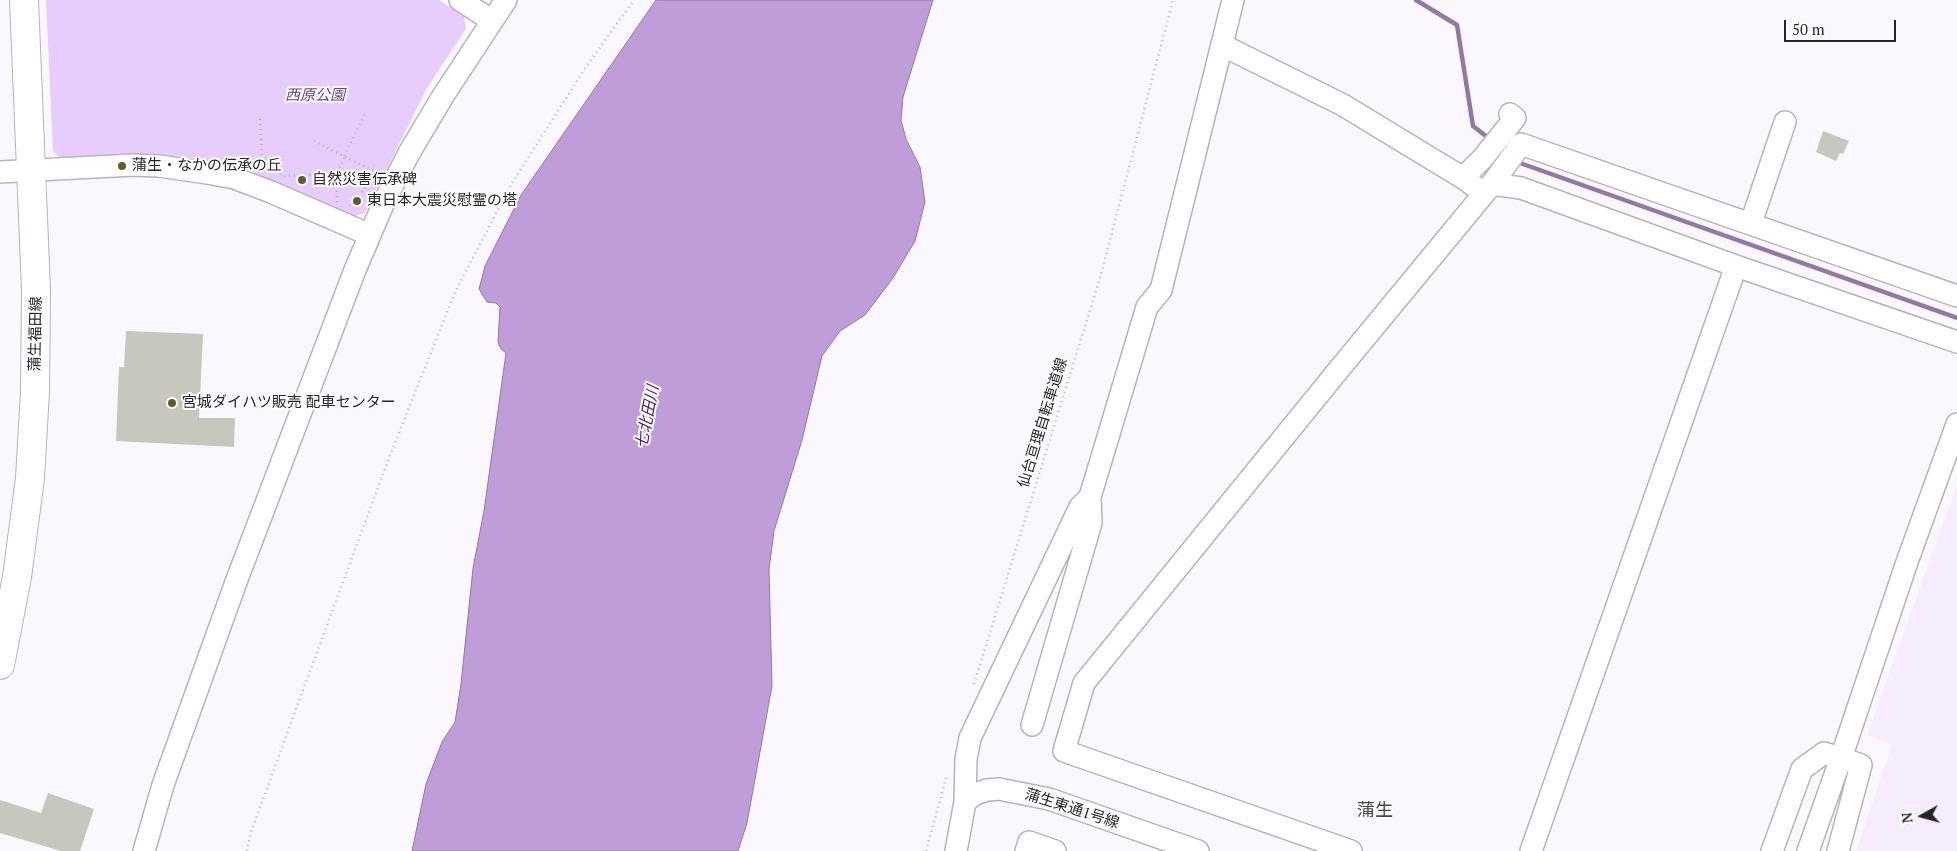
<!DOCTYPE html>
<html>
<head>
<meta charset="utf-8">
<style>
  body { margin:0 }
  #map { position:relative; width:1957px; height:851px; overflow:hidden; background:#fbf7ff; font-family:"PT Serif",serif }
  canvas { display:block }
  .north { position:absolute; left:1897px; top:791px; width:50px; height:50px; -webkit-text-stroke:4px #fff; paint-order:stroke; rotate:263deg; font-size:14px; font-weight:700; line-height:20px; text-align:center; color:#262427 }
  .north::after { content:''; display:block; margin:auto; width:18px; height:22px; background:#262427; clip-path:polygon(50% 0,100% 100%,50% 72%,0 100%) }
  .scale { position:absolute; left:1784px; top:20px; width:112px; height:22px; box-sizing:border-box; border:2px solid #262427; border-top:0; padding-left:6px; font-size:15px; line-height:18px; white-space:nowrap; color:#262427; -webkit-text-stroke:4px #fff; paint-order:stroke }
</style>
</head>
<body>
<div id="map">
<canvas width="1957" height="851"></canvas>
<div class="north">N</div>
<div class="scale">50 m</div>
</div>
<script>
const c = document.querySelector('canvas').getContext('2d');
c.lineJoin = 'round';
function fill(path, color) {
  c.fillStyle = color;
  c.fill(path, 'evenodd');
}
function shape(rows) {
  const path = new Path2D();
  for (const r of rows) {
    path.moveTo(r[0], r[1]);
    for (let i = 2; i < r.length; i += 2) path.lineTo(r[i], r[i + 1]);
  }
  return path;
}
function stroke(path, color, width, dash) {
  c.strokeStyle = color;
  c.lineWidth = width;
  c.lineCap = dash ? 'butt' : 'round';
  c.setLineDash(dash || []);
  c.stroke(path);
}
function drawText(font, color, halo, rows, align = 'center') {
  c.font = font + ' "PT Serif","Noto Sans JP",serif';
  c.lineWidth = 4;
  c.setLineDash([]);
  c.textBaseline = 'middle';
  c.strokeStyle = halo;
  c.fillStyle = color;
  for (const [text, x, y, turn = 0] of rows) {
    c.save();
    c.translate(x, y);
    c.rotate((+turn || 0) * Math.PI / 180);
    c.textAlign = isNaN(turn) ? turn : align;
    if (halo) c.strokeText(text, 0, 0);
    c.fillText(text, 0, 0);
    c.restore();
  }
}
const built = shape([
  [1957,485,1957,851,1856,851,1892,745,1867,735]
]);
const green = shape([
  [46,0,439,0,464,16,466,29,427,88,365,213,352,217,233,169,186,157,137,155,60,158,53,151]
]);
const water = shape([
  [656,0,933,0,903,97,901,120,906,139,920,167,925,202,915,241,893,278,865,315,840,331,822,356,802,440,774,531,769,569,772,686,747,823,738,851,412,851,426,784,442,742,455,722,461,684,473,568,484,511,506,353,501,349,498,342,500,307,496,303,487,302,479,289,485,266,521,195,656,0]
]);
const stream = shape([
  [1416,0,1457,25,1473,126,1491,140],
  [1517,161,1520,163,1957,318]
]);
const building = shape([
  [1823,131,1849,141,1843,154,1840,153,1836,161,1816,152],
  [126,331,203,334,199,418,235,418,234,447,116,441,119,367,124,367],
  [48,793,94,809,80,851,61,851,0,833,0,800,41,813]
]);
const path = shape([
  [260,119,262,159],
  [314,141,379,174],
  [344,156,366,112],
  [240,160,279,158,281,176,374,172],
  [337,202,336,174,345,157],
  [349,206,353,199,360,196,374,172],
  [974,684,1100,278,1173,0],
  [247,851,251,832,303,690,389,458,455,292,512,183,588,64,634,0],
  [926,851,947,775]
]);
const minor = shape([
  [460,0,491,20],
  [1222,45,1343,105,1463,178,1484,193],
  [0,172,133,165,159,166,207,173,234,178,271,192,370,235],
  [1463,178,1482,159,1515,118,1510,114],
  [1492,184,1521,144,1957,296],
  [1751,223,1785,122],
  [1032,725,1091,523,1090,497,1147,307,1161,290,1233,0],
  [965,802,966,759,970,738,1080,507,1090,497],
  [144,851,163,785,236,582,355,270,384,202,409,153,443,96,506,0],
  [956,851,965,802,975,794,987,790,999,789,1049,799,1198,851],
  [1026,851,1029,842,1055,851],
  [1351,851,1064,751,1084,683,1336,373,1492,184,1521,188,1736,266,1957,342],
  [1531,851,1736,266],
  [1772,851,1802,769,1824,753,1841,758,1808,851],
  [1838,851,1861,765,1841,758,1907,562,1957,424]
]);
const major = shape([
  [0,665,17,577,30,478,35,392,36,290,24,0]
]);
const markers = [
  [122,166,5,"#5e5d2a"],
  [302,180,5,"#5e5d2a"],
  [357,201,5,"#5e5d2a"],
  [172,403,5,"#5e5d2a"]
];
const parkNames = [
  ["西原公園",315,96]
];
const poiNames = [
  ["蒲生・なかの伝承の丘",132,166],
  ["自然災害伝承碑",312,180],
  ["東日本大震災慰霊の塔",367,201],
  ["宮城ダイハツ販売 配車センター",182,403]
];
const streetNames = [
  ["蒲生福田線",36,334,-89],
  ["仙台亘理自転車道線",1043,423,-73],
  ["蒲生東通1号線",1072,809,18]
];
const waterNames = [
  ["七北田川",648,417,-79]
];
const quarterNames = [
  ["蒲生",1375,811]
];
fill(built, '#f5edfd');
fill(green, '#e7cdfc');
fill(water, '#be9dd9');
stroke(water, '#9079a4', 1);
stroke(stream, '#9079a4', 4.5);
fill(building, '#c7c7be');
stroke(minor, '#b7b3bb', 24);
stroke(major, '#b7b3bb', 30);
stroke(path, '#b6b3b9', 2.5, [1, 4]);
stroke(minor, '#fff', 21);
stroke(major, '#fff', 28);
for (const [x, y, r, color] of markers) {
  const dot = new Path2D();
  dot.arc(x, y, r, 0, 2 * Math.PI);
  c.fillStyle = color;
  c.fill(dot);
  stroke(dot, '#fff', 2);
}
drawText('italic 15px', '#6b418a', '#fff', parkNames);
drawText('15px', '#262427', '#fff', poiNames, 'left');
drawText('15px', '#262427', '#fff', streetNames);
drawText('italic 16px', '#491e64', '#fff', waterNames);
drawText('18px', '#48444b', '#fff', quarterNames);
</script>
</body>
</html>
